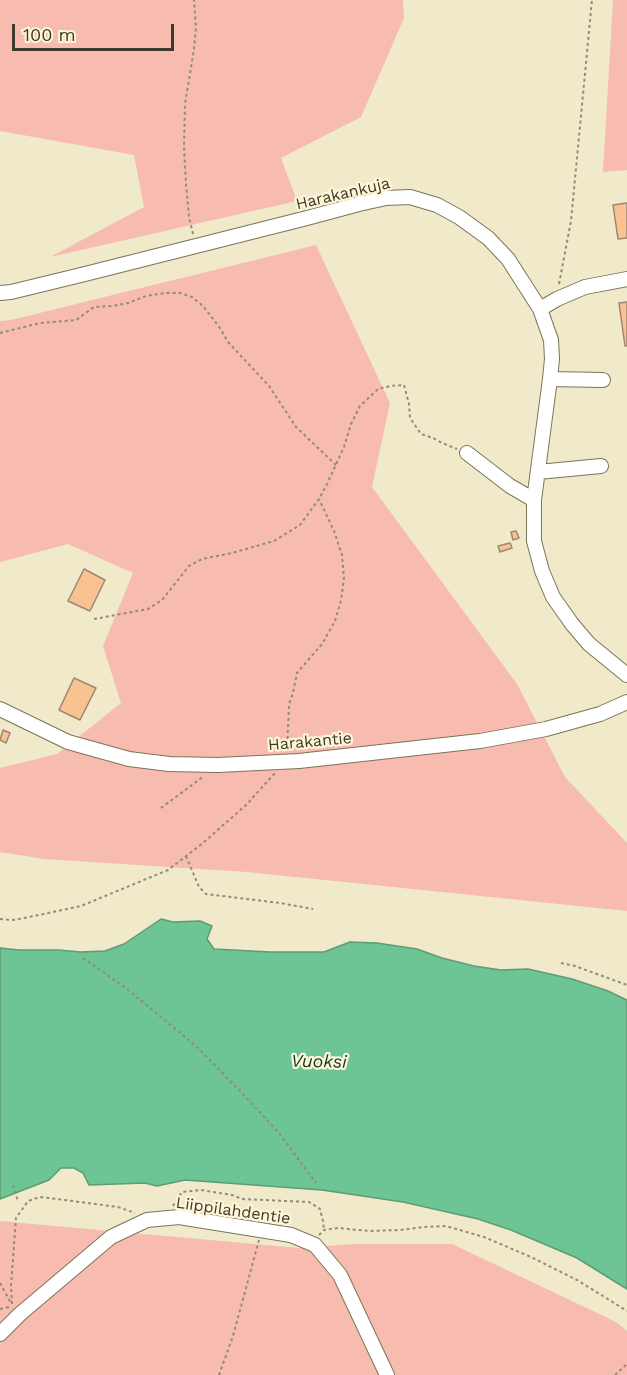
<!DOCTYPE html>
<html>
<head>
<meta charset="utf-8">
<style>
  body { margin:0 }
  #map { position:relative; width:627px; height:1375px; overflow:hidden; background:#f0e9ca; font-family:"Work Sans",sans-serif }
  canvas { display:block }
  .scale { position:absolute; left:12px; top:24px; width:162px; height:27px; box-sizing:border-box; border:3px solid #3c392d; border-top:0; padding-left:8px; font-size:18px; line-height:21px; white-space:nowrap; color:#3c392d; -webkit-text-stroke:4px #fef6d7; paint-order:stroke }
</style>
</head>
<body>
<div id="map">
<canvas width="627" height="1375"></canvas>
<div class="scale">100 m</div>
</div>
<script>
const c = document.querySelector('canvas').getContext('2d');
c.lineJoin = 'round';
function fill(path, color) {
  c.fillStyle = color;
  c.fill(path, 'evenodd');
}
function shape(rows) {
  const path = new Path2D();
  for (const r of rows) {
    path.moveTo(r[0], r[1]);
    for (let i = 2; i < r.length; i += 2) path.lineTo(r[i], r[i + 1]);
  }
  return path;
}
function stroke(path, color, width, dash) {
  c.strokeStyle = color;
  c.lineWidth = width;
  c.lineCap = dash ? 'butt' : 'round';
  c.setLineDash(dash || []);
  c.stroke(path);
}
function drawText(font, color, halo, rows, align = 'center') {
  c.font = font + ' "Work Sans",sans-serif';
  c.lineWidth = 4.5;
  c.setLineDash([]);
  c.textBaseline = 'middle';
  c.strokeStyle = halo;
  c.fillStyle = color;
  for (const [text, x, y, turn = 0] of rows) {
    c.save();
    c.translate(x, y);
    c.rotate((+turn || 0) * Math.PI / 180);
    c.textAlign = isNaN(turn) ? turn : align;
    if (halo) c.strokeText(text, 0, 0);
    c.fillText(text, 0, 0);
    c.restore();
  }
}
const green = shape([
  [0,0,403,0,404,18,361,117,281,158,297,201,50,257,144,207,134,155,0,131],
  [613,0,627,0,627,170,603,172],
  [316,245,390,403,372,487,517,684,565,777,627,843,627,911,247,872,44,859,0,852,0,768,57,754,121,703,103,646,133,573,68,544,0,562,0,321,11,320],
  [0,1221,299,1248,353,1244,452,1244,616,1322,627,1331,627,1375,0,1375]
]);
const water = shape([
  [161,919,173,922,200,921,212,926,207,939,214,949,270,952,324,952,350,942,377,943,417,949,442,958,474,966,501,970,528,969,572,979,608,991,627,1000,627,1289,577,1258,511,1230,478,1219,403,1202,322,1190,185,1180,157,1186,145,1183,89,1185,83,1173,74,1168,61,1168,49,1180,0,1199,0,948,19,950,58,950,81,952,105,951,124,944,161,919]
]);
const building = shape([
  [627,203,627,238,618,239,613,205,627,203],
  [627,302,627,346,625,346,619,303,627,302],
  [516,531,519,538,513,540,511,532,516,531],
  [510,543,512,548,500,552,498,546,510,543],
  [84,569,105,580,90,611,68,601,84,569],
  [74,678,96,688,80,720,59,710,74,678],
  [3,730,10,733,6,743,0,740,3,730]
]);
const path = shape([
  [193,234,189,217,186,184,184,147,185,104,194,49,196,28,194,0],
  [559,284,571,221,592,0],
  [0,333,40,323,76,320,94,307,112,306,128,303,146,296,165,293,180,293,192,297,203,306,220,328,228,342,269,386,296,427,336,465],
  [94,619,148,609,162,600,189,566,202,559,232,553,274,541,300,525,319,499,327,484,344,447,351,424,360,406,378,389,390,386,404,385,409,404,410,418,421,434,433,438,442,443,457,449],
  [287,751,289,704,293,693,297,673,322,644,335,621,341,600,344,578,342,555,334,531,319,499],
  [161,808,204,776],
  [186,856,199,887,206,894,280,903,313,909],
  [0,919,14,920,34,916,81,906,168,870,203,843,246,805,275,773],
  [83,958,127,989,196,1046,242,1093,279,1133,316,1183],
  [561,963,575,966,627,985],
  [13,1185,18,1201],
  [173,1206,182,1192,201,1190,232,1195,242,1199,309,1202,320,1209,323,1221,324,1230],
  [319,1235,324,1230,338,1228,369,1231,400,1230,424,1227,446,1226,484,1237,531,1257,577,1280,627,1311],
  [0,1283,11,1303],
  [12,1304,11,1286,16,1218,28,1201,40,1197,57,1199,118,1207,135,1213],
  [0,1309,9,1307],
  [219,1375,233,1336,259,1240],
  [615,1375,627,1364]
]);
const minor = shape([
  [0,293,11,292,85,274,307,218,359,204,386,198,410,197,437,205,459,217,488,238,508,259,540,309,551,340,552,359,550,379,534,500,534,541,542,571,553,597,572,624,589,644,627,675],
  [540,309,557,299,585,287,627,279],
  [550,379,603,380],
  [467,453,510,486,534,500],
  [538,472,601,466],
  [0,709,68,742,129,759,169,764,218,765,299,761,480,741,546,729,600,714,627,702],
  [0,1334,20,1314,111,1237,147,1220,179,1217,291,1235,315,1245,340,1275,387,1375]
]);
const streetNames = [
  ["Harakankuja",343,194,-13],
  ["Harakantie",310,742,-5],
  ["Liippilahdentie",233,1211,8]
];
const waterNames = [
  ["Vuoksi",319,1062,1]
];
fill(green, '#f7bcaf');
fill(water, '#6dc595');
stroke(water, '#5e9b76', 1.5);
fill(building, '#f8c291');
stroke(building, '#9e8773', 1.5);
stroke(minor, '#7b7459', 16);
stroke(path, '#918c77', 2, [3, 3]);
stroke(minor, '#fff', 14);
drawText('16px', '#3c392d', '#fef6d7', streetNames);
drawText('italic 18px', '#123925', '#fef6d7', waterNames);
</script>
</body>
</html>
